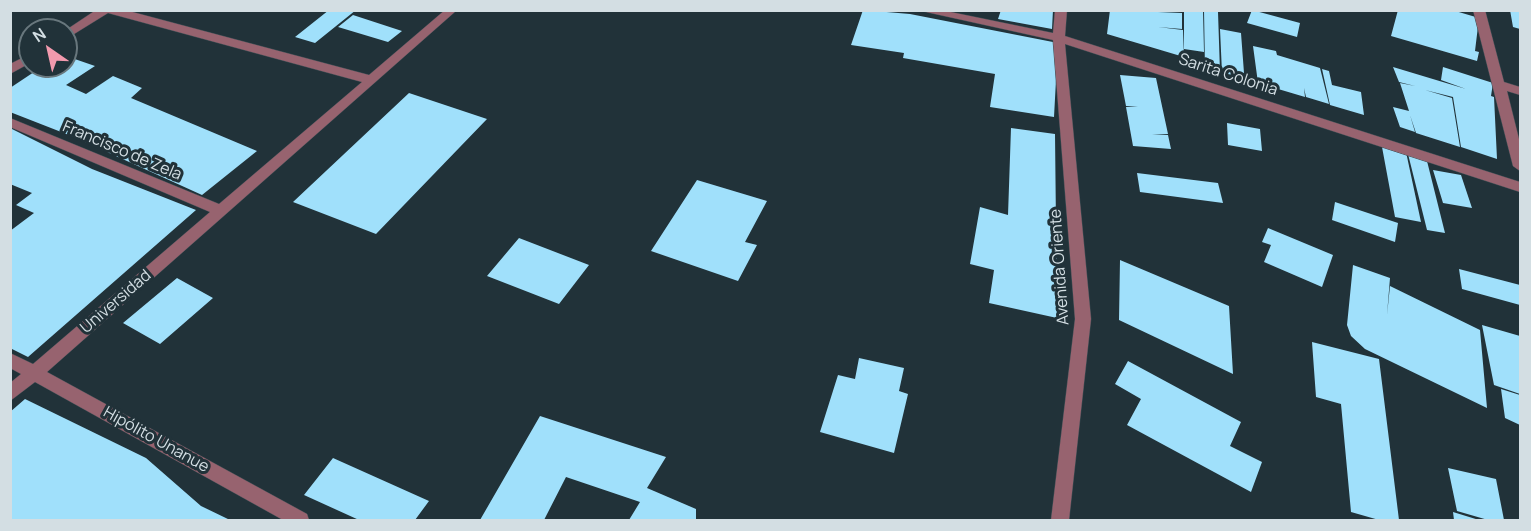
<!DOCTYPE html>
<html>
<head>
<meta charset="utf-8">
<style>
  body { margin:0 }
  #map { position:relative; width:1531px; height:531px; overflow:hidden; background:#213239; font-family:Manrope,sans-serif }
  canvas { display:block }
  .frame { position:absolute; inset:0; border:12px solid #d3dee3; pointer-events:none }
  .north { position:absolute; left:18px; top:18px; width:60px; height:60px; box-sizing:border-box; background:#213239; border:2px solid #68777d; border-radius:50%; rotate:326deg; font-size:16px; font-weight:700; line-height:24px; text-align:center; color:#d3dee3 }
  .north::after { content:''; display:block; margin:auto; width:21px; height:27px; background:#f29aae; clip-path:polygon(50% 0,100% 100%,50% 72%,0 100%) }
</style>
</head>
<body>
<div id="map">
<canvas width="1531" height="531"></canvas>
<div class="frame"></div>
<div class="north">N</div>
</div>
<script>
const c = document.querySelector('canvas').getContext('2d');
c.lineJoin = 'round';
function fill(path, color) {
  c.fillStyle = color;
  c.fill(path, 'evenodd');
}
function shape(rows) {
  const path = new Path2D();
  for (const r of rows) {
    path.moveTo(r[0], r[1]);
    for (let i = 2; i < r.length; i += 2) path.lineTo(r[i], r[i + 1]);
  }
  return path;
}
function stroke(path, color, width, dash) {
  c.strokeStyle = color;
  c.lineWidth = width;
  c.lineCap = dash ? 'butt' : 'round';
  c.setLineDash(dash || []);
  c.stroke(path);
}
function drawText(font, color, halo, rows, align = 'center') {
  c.font = font + ' Manrope,sans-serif';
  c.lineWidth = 6;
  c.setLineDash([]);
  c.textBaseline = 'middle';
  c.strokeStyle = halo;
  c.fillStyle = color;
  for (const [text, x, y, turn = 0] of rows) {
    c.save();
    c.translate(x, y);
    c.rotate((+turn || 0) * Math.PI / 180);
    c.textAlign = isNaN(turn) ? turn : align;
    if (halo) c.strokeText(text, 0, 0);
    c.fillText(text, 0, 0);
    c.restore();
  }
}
const building = shape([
  [329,10,356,10,315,43,295,37],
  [863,10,910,14,1058,43,1054,117,990,107,995,74,903,58,904,53,851,45],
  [1001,10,1053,10,1052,29,998,19],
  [1110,10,1182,13,1182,29,1158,27,1183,30,1184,57,1107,34],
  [1184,10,1203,10,1204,52,1184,49],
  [1204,10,1218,12,1220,72,1205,70],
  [1252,10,1300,23,1297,37,1247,23],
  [1398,10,1452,10,1479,18,1475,51,1479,52,1477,61,1391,36],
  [1510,10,1520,10,1520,29,1513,27],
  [353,15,402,31,388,42,338,27],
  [1220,29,1241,33,1244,73,1239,76,1222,73],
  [1253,46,1276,51,1277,55,1320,68,1329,104,1306,97,1304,88,1305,97,1258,83],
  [66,56,95,66,66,85,86,94,113,76,142,88,131,98,257,151,202,195,74,137,10,112,10,88,43,66,66,66],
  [1393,67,1466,89,1441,80,1443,67,1493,83,1491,96,1494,97,1497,159,1461,147,1453,97,1425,90,1452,98,1460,147,1416,133,1410,115,1415,132,1400,127,1393,107,1409,111,1400,83,1415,86,1399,82],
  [1322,69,1329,71,1332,85,1361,92,1364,115,1330,105],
  [1120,75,1156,78,1168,134,1152,134,1168,135,1171,149,1133,146,1126,107,1138,107,1126,106],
  [409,93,487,119,376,234,293,202],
  [1227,123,1260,129,1262,151,1228,145],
  [10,128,92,169,196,210,28,357,10,348,10,231,34,213,16,205,32,193,10,184],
  [1011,128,1055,134,1057,318,989,303,994,270,970,264,980,207,1008,215],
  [1382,147,1406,152,1421,222,1395,217],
  [1408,154,1426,157,1445,233,1427,230],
  [1433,170,1461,175,1472,208,1443,203],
  [1137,173,1218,183,1223,203,1140,192],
  [697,180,767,201,745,242,757,245,738,281,651,251],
  [1335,202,1398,223,1395,242,1332,220],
  [1268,228,1333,255,1322,287,1264,262,1271,245,1262,242],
  [519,238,589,265,559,304,487,276],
  [1120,260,1229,306,1233,374,1119,320],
  [1353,265,1390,278,1387,315,1390,286,1480,330,1487,408,1365,349,1351,336,1347,325],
  [1459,269,1520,285,1520,305,1462,289],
  [177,278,213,298,160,344,123,323],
  [1482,325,1520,336,1520,394,1494,385],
  [1312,342,1379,359,1399,520,1379,520,1351,512,1341,404,1316,397],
  [859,358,904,368,899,391,908,394,894,453,820,432,838,375,855,379],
  [1128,361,1241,422,1230,446,1262,462,1251,492,1127,425,1141,399,1115,384],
  [1501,389,1520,395,1520,425,1505,418],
  [25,399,146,458,201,506,230,520,10,520,10,412],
  [540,416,666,457,647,488,696,509,696,520,629,520,640,502,566,477,544,520,480,520],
  [333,458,429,501,415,520,359,520,304,495],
  [1448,468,1496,479,1504,520,1488,520,1457,511],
  [1453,512,1479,520,1454,520]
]);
const minor = shape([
  [96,10,125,10,369,75,445,10,457,10,47,372,307,514,309,520,283,520,35,382,10,401,10,383,21,374,10,368,10,353,33,364,210,212,10,127,10,118,219,204,362,82,108,13,66,39,66,30,96,10],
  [917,10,941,10,1053,33,1055,10,1067,10,1065,36,1520,182,1520,192,1065,44,1091,319,1069,520,1051,520,1075,319,1053,40,917,10],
  [1473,10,1485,10,1504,82,1520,87,1520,95,1507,91,1520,143,1520,171,1513,166,1473,10],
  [30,54,30,63,10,74,10,64,30,54]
]);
const streetNames = [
  ["Sarita Colonia",1228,75,18],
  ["Francisco de Zela",122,151,23],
  ["Avenida Oriente",1060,267,-94],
  ["Universidad",116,302,-41],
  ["Hipólito Unanue",156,440,29]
];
fill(building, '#a0e0fb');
stroke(minor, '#3d4e54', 1);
fill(minor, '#97636f');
drawText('16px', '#d3dee3', '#213239', streetNames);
</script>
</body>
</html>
